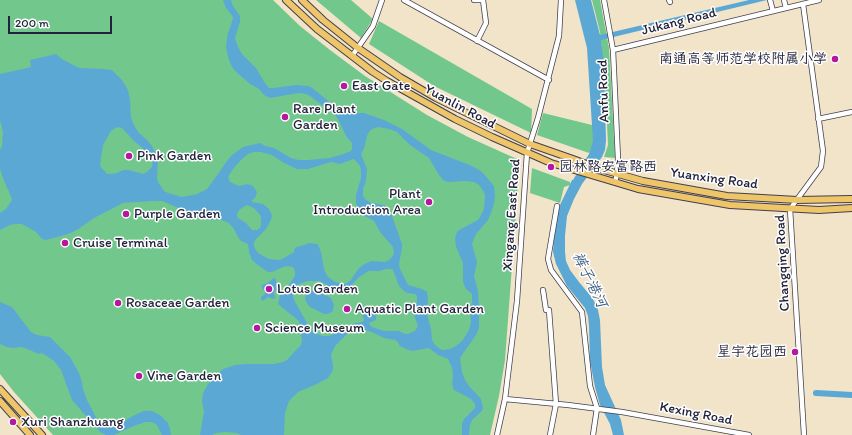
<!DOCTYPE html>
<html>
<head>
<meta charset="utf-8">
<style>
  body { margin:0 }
  #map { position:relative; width:852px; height:435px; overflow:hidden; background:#f1e4c9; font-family:Itim,sans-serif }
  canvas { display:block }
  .scale { position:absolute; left:8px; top:16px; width:104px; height:18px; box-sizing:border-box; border:2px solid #22223b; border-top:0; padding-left:5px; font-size:12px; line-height:14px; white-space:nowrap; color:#22223b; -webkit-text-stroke:3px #fff; paint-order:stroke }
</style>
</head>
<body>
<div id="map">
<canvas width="852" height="435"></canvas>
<div class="scale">200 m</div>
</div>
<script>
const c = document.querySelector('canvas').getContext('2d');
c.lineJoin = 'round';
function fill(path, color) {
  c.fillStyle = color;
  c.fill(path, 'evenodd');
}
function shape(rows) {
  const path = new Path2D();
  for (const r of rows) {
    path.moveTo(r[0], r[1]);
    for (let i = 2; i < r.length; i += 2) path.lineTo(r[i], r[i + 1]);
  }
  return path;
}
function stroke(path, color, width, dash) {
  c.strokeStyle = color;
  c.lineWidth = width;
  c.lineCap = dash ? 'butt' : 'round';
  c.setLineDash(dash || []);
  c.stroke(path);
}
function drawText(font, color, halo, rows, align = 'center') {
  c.font = font + ' Itim,"LXGW WenKai TC",sans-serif';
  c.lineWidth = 3;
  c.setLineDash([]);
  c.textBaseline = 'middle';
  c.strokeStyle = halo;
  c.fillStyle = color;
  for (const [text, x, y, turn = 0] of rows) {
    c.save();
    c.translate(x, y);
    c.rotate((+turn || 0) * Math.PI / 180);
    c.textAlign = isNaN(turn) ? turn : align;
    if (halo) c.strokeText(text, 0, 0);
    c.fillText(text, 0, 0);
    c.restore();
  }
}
const green = shape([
  [0,0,273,0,300,26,330,50,365,76,427,115,468,137,517,159,519,167,519,172,505,360,499,396,490,435,53,435,14,392,0,374],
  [316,0,351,0,373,19,361,38],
  [592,0,600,0,609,48,615,158,604,157,608,145,605,81,600,32],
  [379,21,532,109,531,133,434,86,369,44],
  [543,113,596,126,596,142,589,153,537,135],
  [532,168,570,182,570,185,564,187,560,203,530,193]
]);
const water = shape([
  [223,0,231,0,233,6,240,16,240,22,235,38,238,47,242,54,256,68,265,83,269,88,273,88,296,85,308,86,311,87,332,104,340,108,340,111,341,111,348,113,364,113,384,120,402,129,431,150,472,166,479,170,483,173,494,186,495,196,494,204,491,213,488,220,476,234,472,244,477,262,474,276,478,291,479,309,479,328,476,335,460,358,462,372,465,380,469,386,481,399,483,408,482,411,472,420,470,425,469,435,462,435,462,424,464,419,475,408,475,404,471,399,454,390,452,384,453,376,452,368,448,359,438,355,429,348,412,351,406,349,400,346,397,341,395,340,384,338,372,332,361,329,355,330,347,334,335,346,331,355,333,365,333,370,328,378,317,384,298,392,289,401,285,413,284,435,241,435,236,433,226,432,216,433,212,435,200,435,204,411,202,402,203,393,208,384,217,374,223,369,235,365,246,364,274,364,283,362,287,360,294,352,301,345,302,340,299,321,278,304,280,295,283,293,295,276,295,271,293,267,288,266,283,267,272,272,268,272,259,266,252,260,249,252,248,244,241,241,238,237,234,229,229,223,219,219,212,220,194,216,188,214,181,209,162,201,152,201,123,203,94,218,80,228,71,233,65,235,46,240,42,239,36,232,22,224,15,224,10,225,0,230,0,213,6,209,12,200,10,194,4,181,0,169,0,150,2,146,3,132,0,120,0,74,31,67,30,60,56,54,62,59,75,66,80,68,103,69,112,70,122,80,128,90,130,100,131,117,133,123,138,132,147,140,152,146,156,154,158,159,157,177,158,182,164,191,168,193,182,197,197,194,207,189,213,181,227,161,232,155,243,147,247,146,260,143,265,146,274,148,291,158,299,160,308,160,330,158,343,154,351,151,352,148,352,143,346,136,338,119,334,114,310,96,306,94,299,93,270,98,264,95,259,89,250,84,235,71,231,65,229,60,227,52,226,46,228,33,231,25,233,18,231,14,226,8],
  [117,127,122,128,134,141,147,152,152,158,153,160,152,167,147,172,143,174,129,170,123,170,117,173,111,174,107,174,101,167,100,165,103,145,111,131],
  [378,127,389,129,397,132,410,145,429,158,439,175,443,180,447,182,450,182,464,181,474,182,479,185,484,192,485,196,484,209,480,217,478,220,459,230,457,232,455,238,456,247,463,263,463,282,466,289,472,294,472,302,470,312,471,322,469,330,462,341,456,346,450,349,443,350,440,349,435,345,432,340,431,329,427,314,428,299,427,292,422,289,408,285,400,269,399,264,402,248,402,244,391,213,385,206,383,205,371,203,365,199,363,196,363,189,366,181,367,169,361,154,364,149,367,136,369,132,372,129],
  [254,152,261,152,272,155,284,163,297,169,308,169,331,162,340,164,351,160,353,159,355,160,360,166,361,170,361,178,356,195,356,202,357,207,361,214,374,221,380,232,393,247,394,253,392,257,389,260,385,262,371,261,363,265,359,268,350,281,345,284,335,282,327,276,324,269,321,252,318,245,317,244,310,243,297,247,295,248,294,252,284,258,280,260,269,259,258,253,254,247,254,243,256,239,266,229,271,220,272,216,271,213,269,209,263,204,252,202,252,200,255,198,257,192,253,186,247,184,239,186,230,182,228,177,233,169,241,160,248,154],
  [247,205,254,208,260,215,261,217,261,225,260,228,257,230,252,230,246,223,238,218,237,216,237,214,239,210],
  [386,269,391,269,393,270,399,286,404,291,407,293,415,294,417,296,417,302,414,315,418,326,415,331,408,334,405,334,399,331,384,331,372,327,370,325,369,323,376,320,376,316,372,310,367,307,363,308,360,311,364,319,363,322,356,323,343,328,332,335,329,336,322,336,310,330,306,321,294,300,293,296,294,292,299,284,308,281,320,281,338,292,342,293,346,291,358,278,364,274,369,271,379,271],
  [575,0,591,0,600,35,749,0,767,0,601,40,604,64,606,141,605,150,602,157,582,184,574,199,567,216,565,236,565,252,566,261,570,270,579,282,589,294,594,301,598,310,600,320,602,367,605,385,621,420,624,435,613,435,610,424,600,405,595,387,590,361,589,326,588,316,585,308,567,286,556,264,553,252,554,236,557,214,560,205,572,180,573,180,589,154,593,141,587,48],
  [273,278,276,279,276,283,279,286,278,289,274,292,275,298,273,299,269,297,268,297,263,301,261,299,261,297,265,294,265,292,262,288,262,285,268,283],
  [315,290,331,298,334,305,333,311,328,314,324,314,310,307,306,302,305,297,308,292],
  [0,302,12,307,31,332,37,335,50,337,70,357,79,373,82,382,83,389,87,400,97,419,104,426,109,426,117,425,121,423,131,417,139,413,144,411,152,411,160,415,168,423,170,429,171,435,162,435,157,425,152,422,146,422,136,425,114,435,106,435,100,432,72,400,61,370,54,361,42,353,39,354,22,347,13,348,7,347,0,344]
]);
const river = shape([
  [816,393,852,395]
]);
const minor = shape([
  [404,0,549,80],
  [474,0,481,0],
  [604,0,613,50,618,159,617,174,615,182],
  [669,0,670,2],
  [770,0,773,11],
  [784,0,786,8],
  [803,4,823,151,821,167,790,209,804,435],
  [477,41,486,23,483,0],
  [613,50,819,0],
  [352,56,373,26,382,0],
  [818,119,852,112],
  [557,206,548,259,551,270,582,312,590,386,597,408,593,435],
  [543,290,546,310,549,310,556,404,550,435],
  [505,399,568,405,622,412,749,435],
  [497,435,505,399,517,301,527,153,538,118,559,36,561,0]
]);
const major = shape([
  [286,0,317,29,373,72,387,81,455,119,492,137,551,163,638,189,730,205,819,210,852,208],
  [302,0,323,20,358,48,400,77,436,98,530,144,573,159,597,168,643,181,727,196,797,200,852,199],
  [0,389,42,435],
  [0,401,30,435]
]);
const markers = [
  [835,59,4,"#b5179e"],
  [344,86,4,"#b5179e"],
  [285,117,4,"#b5179e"],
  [129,156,4,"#b5179e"],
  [551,167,4,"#b5179e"],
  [429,202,4,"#b5179e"],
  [126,214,4,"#b5179e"],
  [65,243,4,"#b5179e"],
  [269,289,4,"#b5179e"],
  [118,303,4,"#b5179e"],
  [347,309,4,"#b5179e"],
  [257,328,4,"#b5179e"],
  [795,352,4,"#b5179e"],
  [139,376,4,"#b5179e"],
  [13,422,4,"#b5179e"]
];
const streetNames = [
  ["Jukang Road",679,22,-14],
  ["Anfu Road",604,91,-92],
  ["Yuanlin Road",460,107,28],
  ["Yuanxing Road",714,179,8],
  ["Xingang East Road",512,215,-86],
  ["Changqing Road",783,263,-93],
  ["Kexing Road",696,414,11]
];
const poiNames = [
  ["南通高等师范学校附属小学",827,59,"right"],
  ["East Gate",352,86],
  ["Rare Plant",293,109],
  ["Garden",293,125],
  ["Pink Garden",137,156],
  ["园林路安富路西",559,167],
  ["Plant",421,194,"right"],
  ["Introduction Area",421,210,"right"],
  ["Purple Garden",134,214],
  ["Cruise Terminal",73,243],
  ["Lotus Garden",277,289],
  ["Rosaceae Garden",126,303],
  ["Aquatic Plant Garden",355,309],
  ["Science Museum",265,328],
  ["星宇花园西",787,352,"right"],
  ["Vine Garden",147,376],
  ["Xuri Shanzhuang",21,422]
];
const waterNames = [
  ["裤子港河",589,280,64]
];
fill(green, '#72c88c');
fill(water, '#5ca8d5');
stroke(river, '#5ca8d5', 6);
stroke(minor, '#413f50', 6);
stroke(major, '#413f50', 8);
stroke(minor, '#fff', 4.5);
stroke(major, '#eec569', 6);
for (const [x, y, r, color] of markers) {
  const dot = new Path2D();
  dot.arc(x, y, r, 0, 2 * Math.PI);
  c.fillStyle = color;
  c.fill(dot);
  stroke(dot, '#fff', 1.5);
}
drawText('14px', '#22223b', '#fff', streetNames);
drawText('14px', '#22223b', '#fff', poiNames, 'left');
drawText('italic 15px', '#3c5e80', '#fff', waterNames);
</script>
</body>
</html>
